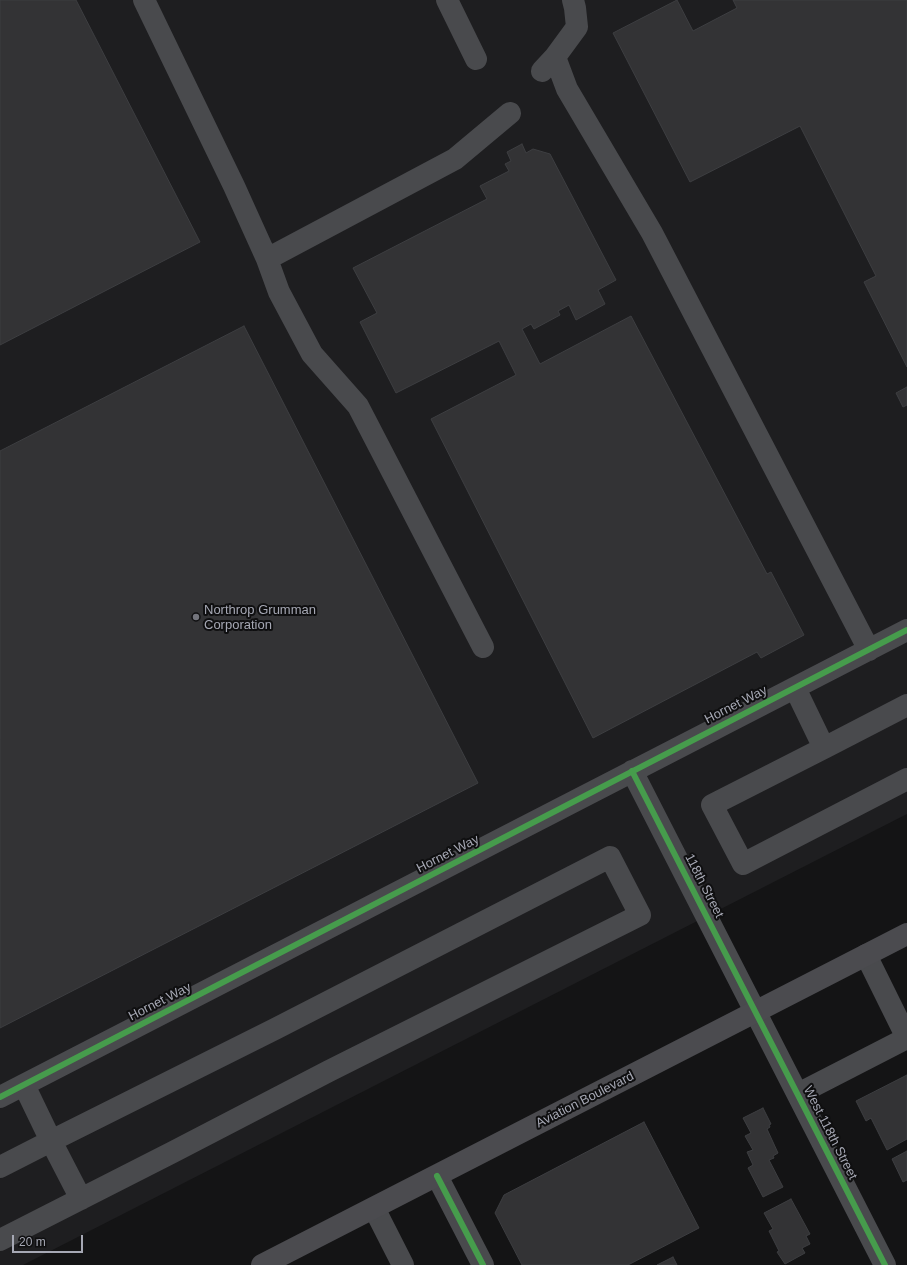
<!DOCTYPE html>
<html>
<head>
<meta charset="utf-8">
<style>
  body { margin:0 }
  #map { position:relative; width:907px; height:1265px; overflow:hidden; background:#141415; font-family:Helvetica,sans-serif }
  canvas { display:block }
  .scale { position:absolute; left:12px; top:1235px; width:71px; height:18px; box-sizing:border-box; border:2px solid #a6a8b4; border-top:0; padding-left:5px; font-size:12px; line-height:14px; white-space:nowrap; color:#a6a8b4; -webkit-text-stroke:3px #0f0f10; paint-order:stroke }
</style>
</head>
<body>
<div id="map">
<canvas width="907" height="1265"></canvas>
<div class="scale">20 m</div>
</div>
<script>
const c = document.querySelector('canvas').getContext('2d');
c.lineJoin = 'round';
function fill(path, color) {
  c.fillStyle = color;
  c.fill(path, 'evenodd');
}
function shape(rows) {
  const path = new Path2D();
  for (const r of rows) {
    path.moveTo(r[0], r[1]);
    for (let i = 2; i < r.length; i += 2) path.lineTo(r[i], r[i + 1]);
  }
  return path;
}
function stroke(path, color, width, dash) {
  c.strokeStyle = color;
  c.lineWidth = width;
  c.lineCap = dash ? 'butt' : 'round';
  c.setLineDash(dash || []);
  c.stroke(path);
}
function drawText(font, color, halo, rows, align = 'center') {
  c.font = font + ' Helvetica,sans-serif';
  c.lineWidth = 4;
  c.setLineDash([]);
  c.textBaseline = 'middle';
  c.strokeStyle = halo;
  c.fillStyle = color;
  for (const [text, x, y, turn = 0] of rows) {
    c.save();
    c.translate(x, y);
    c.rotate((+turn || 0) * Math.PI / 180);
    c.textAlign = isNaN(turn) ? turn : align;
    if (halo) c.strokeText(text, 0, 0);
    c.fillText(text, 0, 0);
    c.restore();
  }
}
const built = shape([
  [0,0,907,0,907,814,23,1265,0,1265]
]);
const building = shape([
  [0,0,76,0,200,242,0,345,0,0],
  [677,0,693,31,737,8,733,0,907,0,907,367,864,282,876,276,800,126,690,182,613,33,677,0],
  [522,144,526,153,533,149,550,154,616,280,598,290,605,304,576,320,569,305,558,311,560,315,534,329,531,324,522,329,540,364,631,316,767,574,771,572,804,635,761,658,757,652,593,738,431,419,516,375,499,341,396,393,360,322,377,313,353,268,487,199,480,186,509,171,505,164,511,161,507,152,522,144],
  [244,326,478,783,0,1028,0,451,244,326],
  [907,387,907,405,903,407,896,393,907,387],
  [907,1075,907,1139,887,1150,871,1118,866,1121,856,1101,907,1075],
  [763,1108,771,1124,769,1125,770,1127,767,1129,778,1153,773,1156,774,1158,769,1160,783,1187,763,1197,748,1168,753,1165,747,1152,753,1150,745,1136,751,1133,743,1118,763,1108],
  [644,1122,699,1228,628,1265,522,1265,495,1213,504,1195,644,1122],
  [907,1151,907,1180,903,1182,892,1159,907,1151],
  [791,1199,810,1234,806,1236,810,1244,802,1248,805,1253,785,1264,777,1252,779,1251,769,1231,773,1229,764,1213,791,1199],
  [673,1257,677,1265,657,1265,673,1257]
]);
const minor = shape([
  [144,0,234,186,267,259,455,159,510,113],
  [447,0,476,59],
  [555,57,577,27,575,8,573,0],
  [542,71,555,57,567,89,652,233,869,650],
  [267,259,279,292,312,354,358,406,483,647],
  [795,688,824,748,712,805,743,864,907,779],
  [824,748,907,705],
  [632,771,885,1265],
  [798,1094,907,1038,866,955],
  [0,1097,907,630],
  [0,1167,51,1141,81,1199],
  [437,1176,483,1265],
  [374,1208,403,1265],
  [0,1240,173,1152,329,1071,640,915,610,857,275,1029,51,1141,24,1085]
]);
const major = shape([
  [262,1265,907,934]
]);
const cycleway = shape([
  [632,771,885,1265],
  [0,1097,907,630],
  [437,1176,483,1265]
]);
const markers = [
  [196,617,4,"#73747c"]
];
const poiNames = [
  ["Northrop Grumman",204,610],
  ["Corporation",204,625]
];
const streetNames = [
  ["Hornet Way",736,705,-27],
  ["Hornet Way",448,854,-27],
  ["118th Street",704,886,63],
  ["Hornet Way",160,1002,-27],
  ["Aviation Boulevard",585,1100,-27],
  ["West 118th Street",830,1133,63]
];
fill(built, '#1e1e20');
fill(building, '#333335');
stroke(building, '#3d3e41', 1);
stroke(minor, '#494a4d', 22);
stroke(major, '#4b4b4f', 22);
stroke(cycleway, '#469c4c', 6);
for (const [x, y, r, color] of markers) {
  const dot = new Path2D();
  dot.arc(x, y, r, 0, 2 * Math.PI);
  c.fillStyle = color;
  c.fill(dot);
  stroke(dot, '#0f0f10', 1.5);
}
drawText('13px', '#a6a8b4', '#0f0f10', poiNames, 'left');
drawText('13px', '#a6a8b4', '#0f0f10', streetNames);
</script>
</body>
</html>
